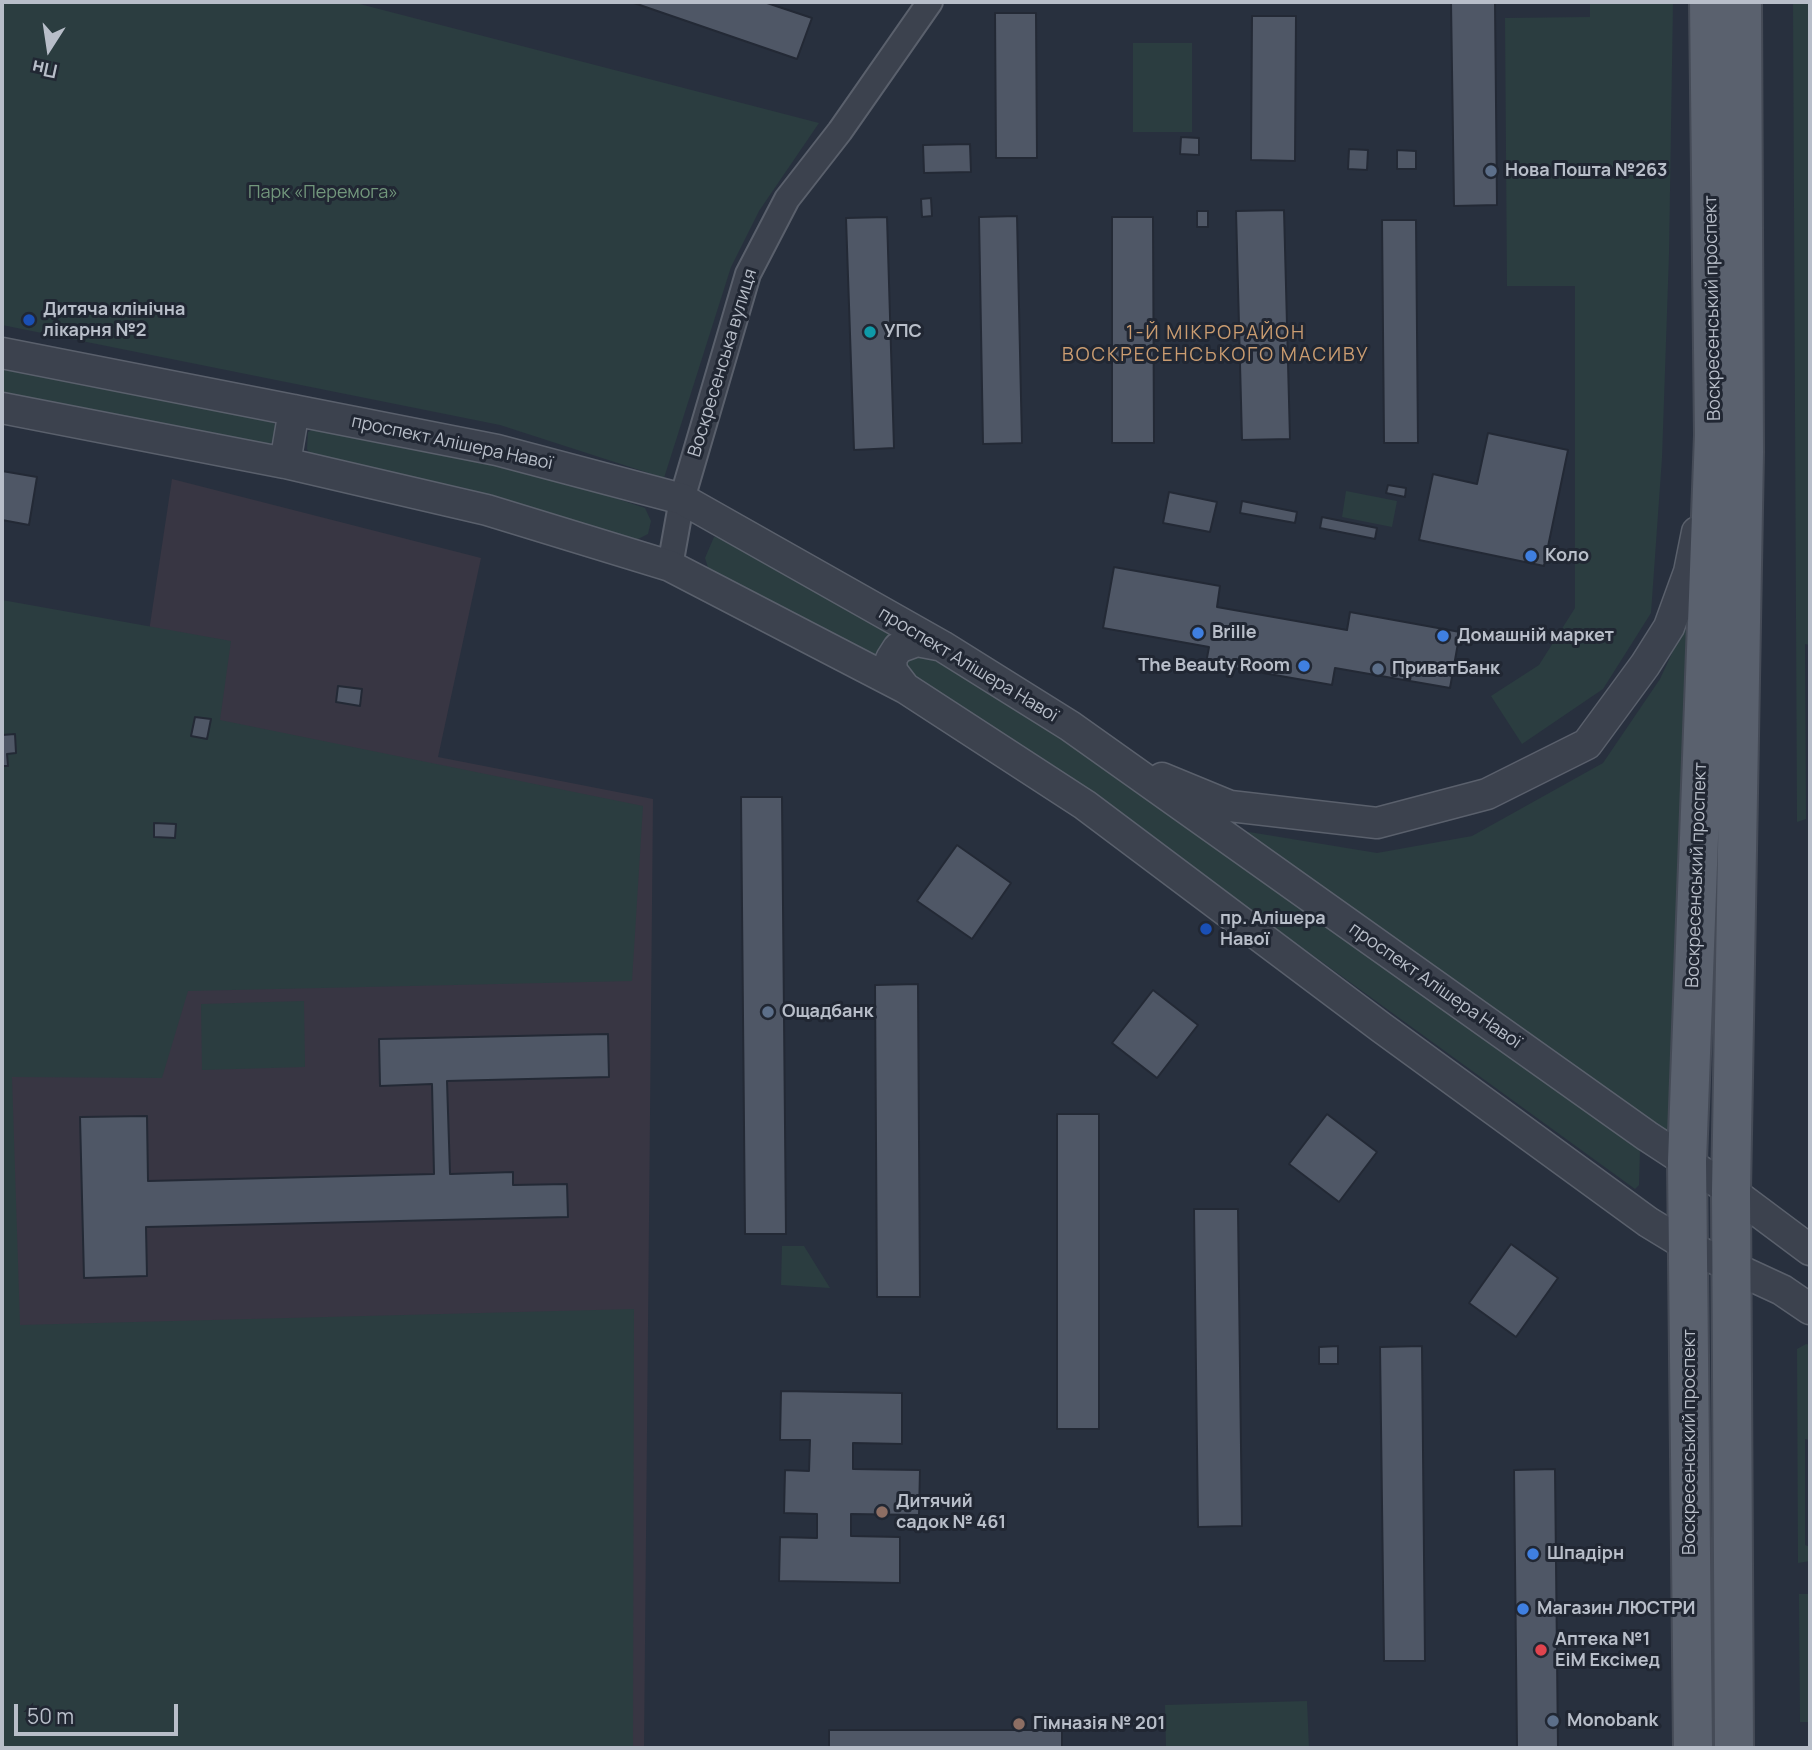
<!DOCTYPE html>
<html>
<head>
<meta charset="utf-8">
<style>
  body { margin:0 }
  #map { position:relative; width:1812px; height:1750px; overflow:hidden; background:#28303e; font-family:Manrope,sans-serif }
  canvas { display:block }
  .frame { position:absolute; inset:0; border:4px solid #b8bec9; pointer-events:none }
  .north { position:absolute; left:14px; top:14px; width:70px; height:70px; -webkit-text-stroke:5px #212733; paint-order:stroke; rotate:192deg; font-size:19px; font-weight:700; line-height:28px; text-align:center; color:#b8bec9 }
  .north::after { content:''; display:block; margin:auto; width:24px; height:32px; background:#b8bec9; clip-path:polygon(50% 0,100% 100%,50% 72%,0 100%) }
  .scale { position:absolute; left:14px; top:1704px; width:164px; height:32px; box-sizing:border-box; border:4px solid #b8bec9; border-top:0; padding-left:9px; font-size:21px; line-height:24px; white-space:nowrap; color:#b8bec9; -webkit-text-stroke:5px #212733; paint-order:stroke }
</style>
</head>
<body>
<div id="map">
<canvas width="1812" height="1750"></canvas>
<div class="frame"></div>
<div class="north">Пн</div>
<div class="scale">50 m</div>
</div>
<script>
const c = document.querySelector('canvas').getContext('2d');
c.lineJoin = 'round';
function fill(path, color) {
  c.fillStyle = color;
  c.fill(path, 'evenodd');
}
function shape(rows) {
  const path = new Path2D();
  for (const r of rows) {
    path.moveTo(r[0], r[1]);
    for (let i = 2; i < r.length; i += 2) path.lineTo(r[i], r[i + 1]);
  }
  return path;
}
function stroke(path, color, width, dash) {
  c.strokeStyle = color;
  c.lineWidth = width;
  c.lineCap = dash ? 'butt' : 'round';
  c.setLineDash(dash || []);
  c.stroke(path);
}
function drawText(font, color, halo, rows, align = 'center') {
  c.font = font + ' Manrope,sans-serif';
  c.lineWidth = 6;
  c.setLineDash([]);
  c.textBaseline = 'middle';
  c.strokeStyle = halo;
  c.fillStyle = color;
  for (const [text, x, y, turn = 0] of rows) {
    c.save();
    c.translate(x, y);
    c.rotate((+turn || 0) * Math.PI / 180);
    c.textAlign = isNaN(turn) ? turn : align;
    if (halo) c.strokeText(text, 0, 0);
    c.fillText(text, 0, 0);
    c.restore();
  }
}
const medical = shape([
  [172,479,481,558,438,757,653,799,644,1748,2,1748,2,932,132,744]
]);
const green = shape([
  [2,2,352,2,819,123,759,211,731,267,664,478,500,425,2,325],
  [1590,2,1673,2,1669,254,1662,458,1651,613,1603,689,1522,744,1491,696,1539,665,1575,608,1575,286,1507,286,1505,18,1590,17],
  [1793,2,1810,2,1810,645,1805,644,1806,819,1797,822],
  [1133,43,1192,43,1192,132,1133,132],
  [2,362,268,416,276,426,273,442,259,446,2,396],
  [322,425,531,470,645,508,651,521,648,534,636,540,465,488,313,459,307,449,308,432],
  [1346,491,1397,501,1392,527,1342,517],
  [714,537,729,538,962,666,1640,1149,1639,1185,1635,1189,1096,798,709,571,705,558],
  [2,600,231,641,220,720,643,806,632,981,188,991,162,1078,12,1077,20,1325,634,1309,633,1748,2,1748],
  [1692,610,1668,1132,1237,830,1377,853,1472,836,1603,763,1660,679],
  [304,1001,305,1067,202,1070,201,1004],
  [782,1246,804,1246,830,1288,781,1285],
  [1806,1344,1810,1345,1810,1440,1805,1439,1805,1545,1810,1547,1810,1561,1798,1563,1797,1349],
  [1799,1594,1810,1594,1810,1722,1800,1722],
  [1307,1701,1309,1748,1166,1748,1165,1705]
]);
const building = shape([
  [631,2,764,2,812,18,797,59,631,2],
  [1451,2,1495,2,1497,205,1454,206,1451,2],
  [995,13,1036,13,1037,158,996,158,995,13],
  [1252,16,1296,16,1295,161,1251,160,1252,16],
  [1181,137,1199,138,1199,155,1180,154,1181,137],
  [970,144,971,172,924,173,923,145,970,144],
  [1349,149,1368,150,1367,170,1348,169,1349,149],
  [1397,150,1416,151,1416,169,1397,169,1397,150],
  [931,198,932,216,922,217,921,199,931,198],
  [1284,210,1290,439,1242,440,1236,211,1284,210],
  [1197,211,1208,211,1208,227,1197,227,1197,211],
  [1017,216,1022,443,983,444,979,217,1017,216],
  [887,217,894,448,854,450,846,218,887,217],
  [1112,217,1153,217,1154,443,1112,443,1112,217],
  [1382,220,1416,220,1418,443,1384,443,1382,220],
  [1488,433,1568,450,1544,566,1419,540,1433,474,1477,484,1488,433],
  [2,471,37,477,29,525,2,520,2,471],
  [1388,485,1406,488,1405,497,1386,493,1388,485],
  [1169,492,1217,502,1210,532,1163,523,1169,492],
  [1242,501,1297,512,1295,523,1240,513,1242,501],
  [1322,517,1377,528,1375,539,1320,528,1322,517],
  [1114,567,1220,586,1217,607,1347,630,1350,612,1460,632,1450,688,1335,668,1332,685,1206,663,1209,647,1103,628,1114,567],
  [338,686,362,689,360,706,336,702,338,686],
  [195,717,211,719,207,739,191,736,195,717],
  [15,734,16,753,7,754,8,766,2,766,2,735,15,734],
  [741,797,782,797,786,1234,745,1234,741,797],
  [154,823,176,824,175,838,154,837,154,823],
  [957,845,1011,883,972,939,917,901,957,845],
  [918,984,920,1297,877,1297,875,985,918,984],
  [1153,990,1198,1025,1157,1078,1112,1043,1153,990],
  [608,1034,609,1077,447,1081,450,1174,513,1172,513,1185,567,1184,568,1217,146,1227,147,1276,84,1278,80,1117,147,1116,148,1181,434,1174,432,1084,380,1086,379,1039,608,1034],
  [1057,1114,1099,1114,1099,1429,1057,1429,1057,1114],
  [1327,1114,1377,1152,1339,1202,1289,1164,1327,1114],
  [1194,1209,1238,1209,1242,1526,1198,1527,1194,1209],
  [1511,1244,1558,1278,1516,1337,1469,1303,1511,1244],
  [1338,1346,1338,1364,1319,1364,1319,1347,1338,1346],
  [1422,1346,1425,1661,1384,1661,1380,1347,1422,1346],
  [781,1391,902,1393,902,1444,853,1443,853,1469,920,1470,919,1515,851,1514,851,1536,900,1537,900,1583,779,1581,780,1537,817,1538,817,1514,784,1513,785,1470,809,1471,810,1440,780,1440,781,1391],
  [1555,1469,1558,1748,1517,1748,1514,1470,1555,1469],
  [829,1730,1062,1730,1062,1748,829,1748,829,1730]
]);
const minor = shape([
  [670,566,682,499,748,274,787,199,840,131,930,2]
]);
const tertiary = shape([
  [2,353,497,450,682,499,942,646,1070,726,1647,1136,1731,1191,1810,1250],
  [2,408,285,463,487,510,670,566,905,688,1085,805,1382,1028,1648,1222,1689,1247,1782,1290,1810,1309],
  [285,463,294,410],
  [905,688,892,671,891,659,898,648,917,641,938,645],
  [1162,778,1230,806,1377,823,1487,794,1587,744,1645,665,1669,627,1689,572,1697,532]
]);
const primary = shape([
  [1693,1748,1687,1161,1714,435,1709,2],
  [1734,1748,1731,1191,1744,452,1742,2]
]);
const markers = [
  [1491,171,7,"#5c6f8a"],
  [29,320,7,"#1a4fb4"],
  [870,332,7,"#0f9aa8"],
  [1531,556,7,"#3f7fe0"],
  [1198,633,7,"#3f7fe0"],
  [1443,636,7,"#3f7fe0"],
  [1304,666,7,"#3f7fe0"],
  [1378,669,7,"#5c6f8a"],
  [1206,929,7,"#1a4fb4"],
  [768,1012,7,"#5c6f8a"],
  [882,1512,7,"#8d6e63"],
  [1533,1554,7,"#3f7fe0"],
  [1523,1609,7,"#3f7fe0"],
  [1541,1650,7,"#e0444e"],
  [1553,1721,7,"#5c6f8a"],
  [1019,1724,7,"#8d6e63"]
];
const poiNames = [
  ["Нова Пошта №263",1505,171],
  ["Дитяча клінічна",43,310],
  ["лікарня №2",43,331],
  ["УПС",884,332],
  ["Коло",1545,556],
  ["Brille",1212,633],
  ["Домашній маркет",1457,636],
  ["The Beauty Room",1290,666,"right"],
  ["ПриватБанк",1392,669],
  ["пр. Алішера",1220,919],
  ["Навої",1220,940],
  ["Ощадбанк",782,1012],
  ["Дитячий",896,1502],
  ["садок № 461",896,1523],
  ["Шпадірн",1547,1554],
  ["Магазин ЛЮСТРИ",1537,1609],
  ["Аптека №1",1555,1640],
  ["EiM Ексімед",1555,1661],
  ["Monobank",1567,1721],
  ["Гімназія № 201",1033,1724]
];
const parkNames = [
  ["Парк «Перемога»",323,193]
];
const streetNames = [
  ["Воскресенський проспект",1713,308,-91],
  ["Воскресенська вулиця",723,363,-73],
  ["проспект Алішера Навої",452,443,12],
  ["проспект Алішера Навої",968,665,31],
  ["Воскресенський проспект",1697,875,-88],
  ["проспект Алішера Навої",1435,986,35],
  ["Воскресенський проспект",1690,1442,-90]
];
const neighbourhoodNames = [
  ["1-Й МІКРОРАЙОН",1216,334],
  ["ВОСКРЕСЕНСЬКОГО МАСИВУ",1216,356]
];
fill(medical, '#383643');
fill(green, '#2b3d40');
fill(building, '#4f5766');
stroke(building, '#232935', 2);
stroke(minor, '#5a606c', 28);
stroke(tertiary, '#5a606c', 33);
stroke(primary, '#454b57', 42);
stroke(minor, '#3c424e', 24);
stroke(tertiary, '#3c424e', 30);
stroke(primary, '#5a616e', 38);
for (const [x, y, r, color] of markers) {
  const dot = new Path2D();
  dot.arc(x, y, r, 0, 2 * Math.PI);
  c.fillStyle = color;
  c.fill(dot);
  stroke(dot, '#212733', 2.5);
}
drawText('bold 18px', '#b8bec9', '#212733', poiNames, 'left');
drawText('18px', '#72977c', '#212733', parkNames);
drawText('18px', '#b8bec9', '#212733', streetNames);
c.letterSpacing = '2px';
drawText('19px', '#cb9d71', '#212733', neighbourhoodNames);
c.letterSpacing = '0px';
</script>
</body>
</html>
